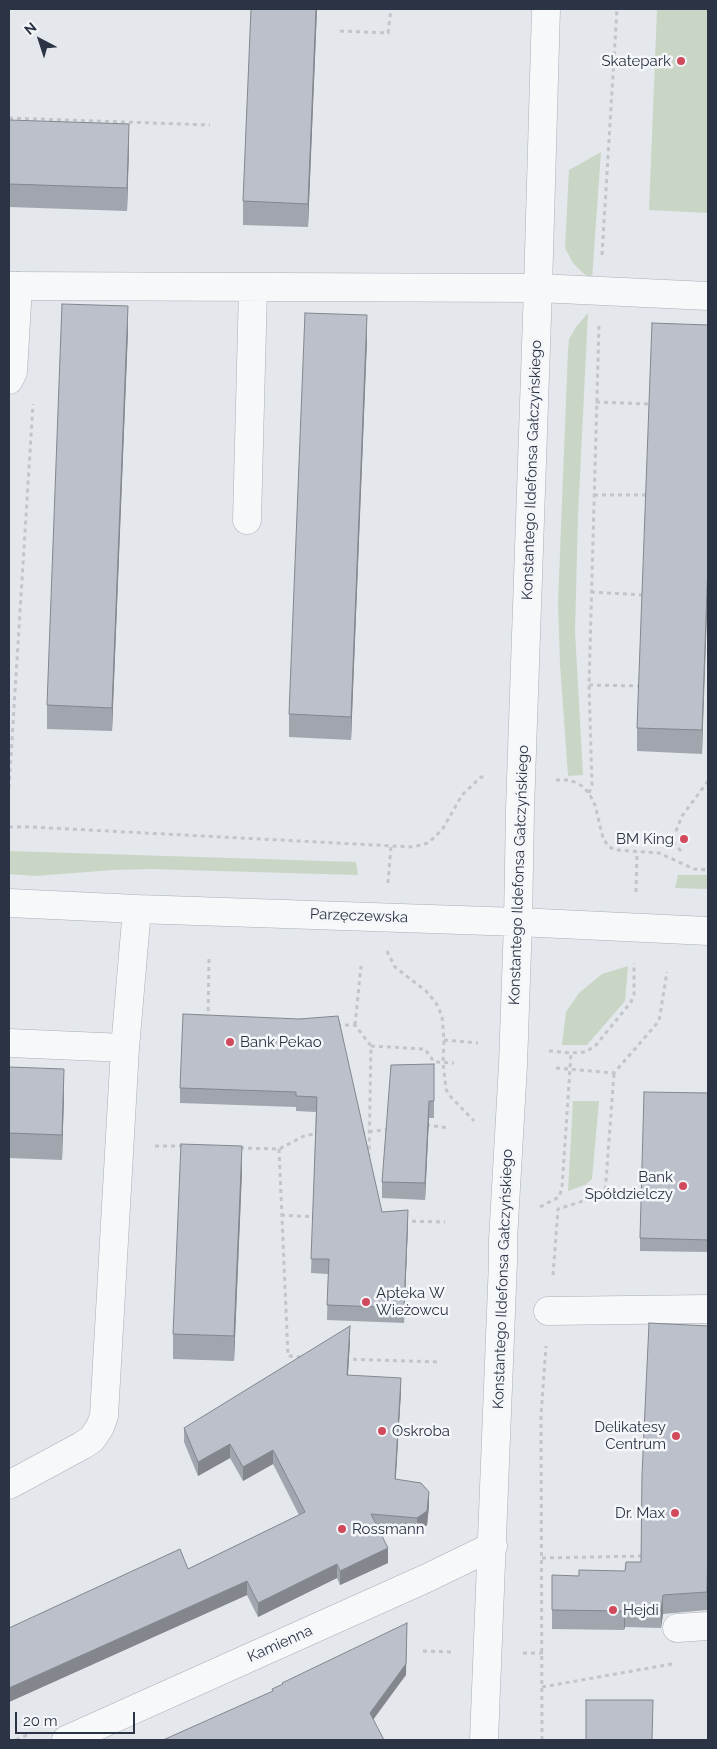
<!DOCTYPE html>
<html>
<head>
<meta charset="utf-8">
<style>
  body { margin:0 }
  #map { position:relative; width:717px; height:1749px; overflow:hidden; background:#e4e7ec; font-family:Raleway,sans-serif }
  canvas { display:block }
  .frame { position:absolute; inset:0; border:10px solid #2b3445; pointer-events:none }
  .north { position:absolute; left:15px; top:15px; width:50px; height:50px; -webkit-text-stroke:4px #f4f6f9; paint-order:stroke; rotate:320deg; font-size:14px; font-weight:700; line-height:20px; text-align:center; color:#2b3445 }
  .north::after { content:''; display:block; margin:auto; width:18px; height:22px; background:#2b3445; clip-path:polygon(50% 0,100% 100%,50% 72%,0 100%) }
  .scale { position:absolute; left:15px; top:1712px; width:120px; height:22px; box-sizing:border-box; border:2px solid #2b3445; border-top:0; padding-left:6px; font-size:15px; line-height:18px; white-space:nowrap; color:#2b3445; -webkit-text-stroke:4px #f4f6f9; paint-order:stroke }
</style>
</head>
<body>
<div id="map">
<canvas width="717" height="1749"></canvas>
<div class="frame"></div>
<div class="north">N</div>
<div class="scale">20 m</div>
</div>
<script>
const c = document.querySelector('canvas').getContext('2d');
c.lineJoin = 'round';
function fill(path, color) {
  c.fillStyle = color;
  c.fill(path, 'evenodd');
}
function shape(rows) {
  const path = new Path2D();
  for (const r of rows) {
    path.moveTo(r[0], r[1]);
    for (let i = 2; i < r.length; i += 2) path.lineTo(r[i], r[i + 1]);
  }
  return path;
}
function stroke(path, color, width, dash) {
  c.strokeStyle = color;
  c.lineWidth = width;
  c.lineCap = dash ? 'butt' : 'round';
  c.setLineDash(dash || []);
  c.stroke(path);
}
function drawText(font, color, halo, rows, align = 'center') {
  c.font = font + ' Raleway,sans-serif';
  c.lineWidth = 5;
  c.setLineDash([]);
  c.textBaseline = 'middle';
  c.strokeStyle = halo;
  c.fillStyle = color;
  for (const [text, x, y, turn = 0] of rows) {
    c.save();
    c.translate(x, y);
    c.rotate((+turn || 0) * Math.PI / 180);
    c.textAlign = isNaN(turn) ? turn : align;
    if (halo) c.strokeText(text, 0, 0);
    c.fillText(text, 0, 0);
    c.restore();
  }
}
const green = shape([
  [657,9,708,9,708,213,649,210],
  [601,152,592,279,583,273,573,263,565,248,569,170],
  [588,313,578,515,575,631,583,775,568,776,560,664,558,603,568,350,569,339,576,327],
  [9,851,356,862,358,875,150,869,113,870,35,876,9,874],
  [678,875,708,875,708,889,675,888],
  [628,966,625,1001,587,1045,562,1045,566,1012,579,993,602,974],
  [573,1101,599,1101,592,1179,585,1185,568,1191]
]);
const path = shape([
  [340,31,388,33,391,9],
  [9,118,210,125],
  [602,255,617,9],
  [596,402,650,404],
  [594,495,647,495],
  [591,592,643,595],
  [589,685,640,686],
  [556,780,570,780,582,786,589,793,595,805,603,838,609,847,616,850,659,853,694,869,708,870],
  [9,788,33,404],
  [589,793,592,785,589,685,599,324],
  [9,827,31,827,413,847,428,843,442,830,462,795,481,777,487,777],
  [681,851,672,841,682,816,708,781],
  [388,883,391,846],
  [636,892,637,852],
  [387,951,395,967,426,991,436,1003,442,1016,444,1040,443,1063,446,1089,449,1095,474,1121],
  [208,1019,209,959],
  [337,1025,355,1025,371,1046,369,1156],
  [355,1025,361,966],
  [444,1040,478,1043],
  [371,1046,425,1049,434,1062,454,1063],
  [549,1051,571,1053,586,1052,596,1045,631,1002,634,995,634,963],
  [556,1068,614,1073,659,1021,667,972],
  [426,1125,449,1128],
  [361,1133,390,1129],
  [155,1146,184,1146],
  [240,1148,279,1149,306,1135,318,1134],
  [279,1149,288,1356,302,1357],
  [540,1207,559,1197,562,1188,571,1053],
  [281,1215,316,1217],
  [404,1221,445,1222],
  [553,1275,558,1209,605,1194,614,1073],
  [345,1359,437,1362],
  [542,1558,644,1556],
  [423,1651,452,1652],
  [523,1653,543,1653],
  [542,1687,672,1664],
  [16,1740,31,1733],
  [542,1740,541,1415,546,1346]
]);
const minor = shape([
  [9,286,538,288,708,296],
  [9,380,13,372,18,286],
  [247,520,253,288],
  [9,903,137,909,518,922,708,931],
  [9,1043,125,1048],
  [548,1311,708,1309],
  [9,1485,83,1445,92,1439,100,1427,104,1416,125,1048,137,909],
  [677,1628,708,1626],
  [66,1740,427,1578,493,1546],
  [484,1740,503,1261,503,1240,513,1065,518,922,520,809,538,288,546,9]
]);
const wall = shape([
  [317,9,308,227,243,225,243,201],
  [9,120,129,147,127,211,9,207],
  [708,325,702,754,637,751,637,728],
  [128,330,112,731,47,729,47,705],
  [367,339,351,740,289,737,289,714],
  [299,1019,382,1212,408,1224,404,1323,327,1320,328,1274,311,1273,316,1112,296,1111,296,1107,180,1103,180,1088],
  [434,1064,434,1118,429,1118,425,1200,382,1198,382,1182],
  [9,1067,64,1095,62,1160,9,1158],
  [708,1093,708,1252,640,1251,640,1238],
  [242,1171,234,1361,173,1359,173,1334],
  [350,1340,348,1375,401,1392,395,1479,429,1506,427,1525,417,1532,378,1529,388,1563,340,1585,337,1578,258,1617,247,1595,9,1702,9,1628,188,1569,299,1515,273,1464,243,1481,230,1458,198,1476,184,1442,184,1428],
  [708,1564,707,1610,663,1614,661,1628,625,1627,624,1630,552,1629,552,1610,579,1576,625,1571]
]);
const shadedWall = shape([
  [316,9,317,9,308,227,308,204],
  [129,124,129,147,127,211,127,188],
  [128,306,128,330,112,731,112,708],
  [367,315,367,339,351,740,351,717],
  [708,562,708,585,702,754,702,730],
  [64,1069,64,1095,62,1160,62,1135],
  [429,1101,429,1118,425,1200,425,1183],
  [242,1146,242,1171,234,1361,234,1336],
  [408,1210,408,1224,404,1323,404,1308],
  [350,1326,350,1340,347,1389,347,1375],
  [401,1378,401,1392,395,1493,395,1479],
  [230,1444,230,1458,198,1476,198,1462],
  [273,1450,273,1464,243,1481,243,1467],
  [429,1492,429,1506,427,1525,417,1532,417,1518],
  [388,1548,388,1563,340,1585,340,1571],
  [337,1564,337,1578,258,1617,258,1603],
  [247,1581,247,1595,9,1702,9,1688],
  [663,1595,663,1614,661,1628,661,1610],
  [625,1609,625,1627,624,1630,624,1611],
  [407,1623,406,1675,370,1724,370,1713]
]);
const building = shape([
  [251,9,316,9,308,204,243,201,251,9],
  [9,120,129,124,127,188,9,184,9,120],
  [62,304,128,306,112,708,47,705,62,304],
  [305,313,367,315,351,717,289,714,305,313],
  [652,323,708,325,708,562,702,730,637,728,652,323],
  [183,1014,299,1019,338,1016,382,1212,408,1210,404,1308,327,1305,329,1259,311,1259,317,1097,296,1096,296,1092,180,1088,183,1014],
  [434,1064,434,1101,429,1101,425,1183,382,1182,391,1065,434,1064],
  [9,1067,64,1069,62,1135,9,1133,9,1067],
  [644,1092,708,1093,708,1240,640,1238,644,1092],
  [181,1144,242,1146,234,1336,173,1334,181,1144],
  [649,1323,708,1326,708,1545,707,1592,663,1595,661,1610,625,1609,624,1611,552,1610,552,1575,579,1576,579,1570,625,1571,626,1562,641,1562,642,1475,649,1323],
  [350,1326,347,1375,401,1378,395,1479,421,1483,429,1492,427,1511,417,1518,371,1514,388,1548,340,1571,337,1564,258,1603,247,1581,9,1688,9,1628,180,1549,188,1569,305,1512,273,1450,243,1467,230,1444,198,1462,184,1428,350,1326],
  [407,1623,406,1664,370,1713,384,1740,163,1740,273,1691,272,1689,283,1684,282,1683,407,1623],
  [586,1700,653,1700,652,1740,586,1740,586,1700]
]);
const markers = [
  [681,61,5,"#d1495b"],
  [684,839,5,"#d1495b"],
  [230,1042,5,"#d1495b"],
  [683,1186,5,"#d1495b"],
  [366,1302,5,"#d1495b"],
  [382,1431,5,"#d1495b"],
  [676,1436,5,"#d1495b"],
  [675,1513,5,"#d1495b"],
  [342,1529,5,"#d1495b"],
  [613,1610,5,"#d1495b"]
];
const poiNames = [
  ["Skatepark",671,61],
  ["BM King",674,839],
  ["Bank Pekao",240,1042,"left"],
  ["Bank",673,1177],
  ["Spółdzielczy",673,1194],
  ["Apteka W",376,1293,"left"],
  ["Wieżowcu",376,1310,"left"],
  ["Delikatesy",666,1427],
  ["Centrum",666,1444],
  ["Oskroba",392,1431,"left"],
  ["Dr. Max",665,1513],
  ["Rossmann",352,1529,"left"],
  ["Hejdi",623,1610,"left"]
];
const streetNames = [
  ["Konstantego Ildefonsa Gałczyńskiego",532,470,-88],
  ["Konstantego Ildefonsa Gałczyńskiego",519,875,-88],
  ["Parzęczewska",359,916,2],
  ["Konstantego Ildefonsa Gałczyńskiego",503,1279,-88],
  ["Kamienna",280,1644,-24]
];
fill(green, '#c9d6c5');
stroke(minor, '#a9aeb7', 29);
stroke(path, '#c2c5cb', 3, [4, 4]);
stroke(minor, '#f7f8fa', 28);
fill(wall, '#a1a5ae');
fill(shadedWall, '#83868d');
fill(building, '#bbc0ca');
stroke(building, '#83868d', 1);
for (const [x, y, r, color] of markers) {
  const dot = new Path2D();
  dot.arc(x, y, r, 0, 2 * Math.PI);
  c.fillStyle = color;
  c.fill(dot);
  stroke(dot, '#f4f6f9', 2);
}
drawText('15px', '#2b3445', '#f4f6f9', poiNames, 'right');
drawText('15px', '#2b3445', '#f4f6f9', streetNames);
</script>
</body>
</html>
